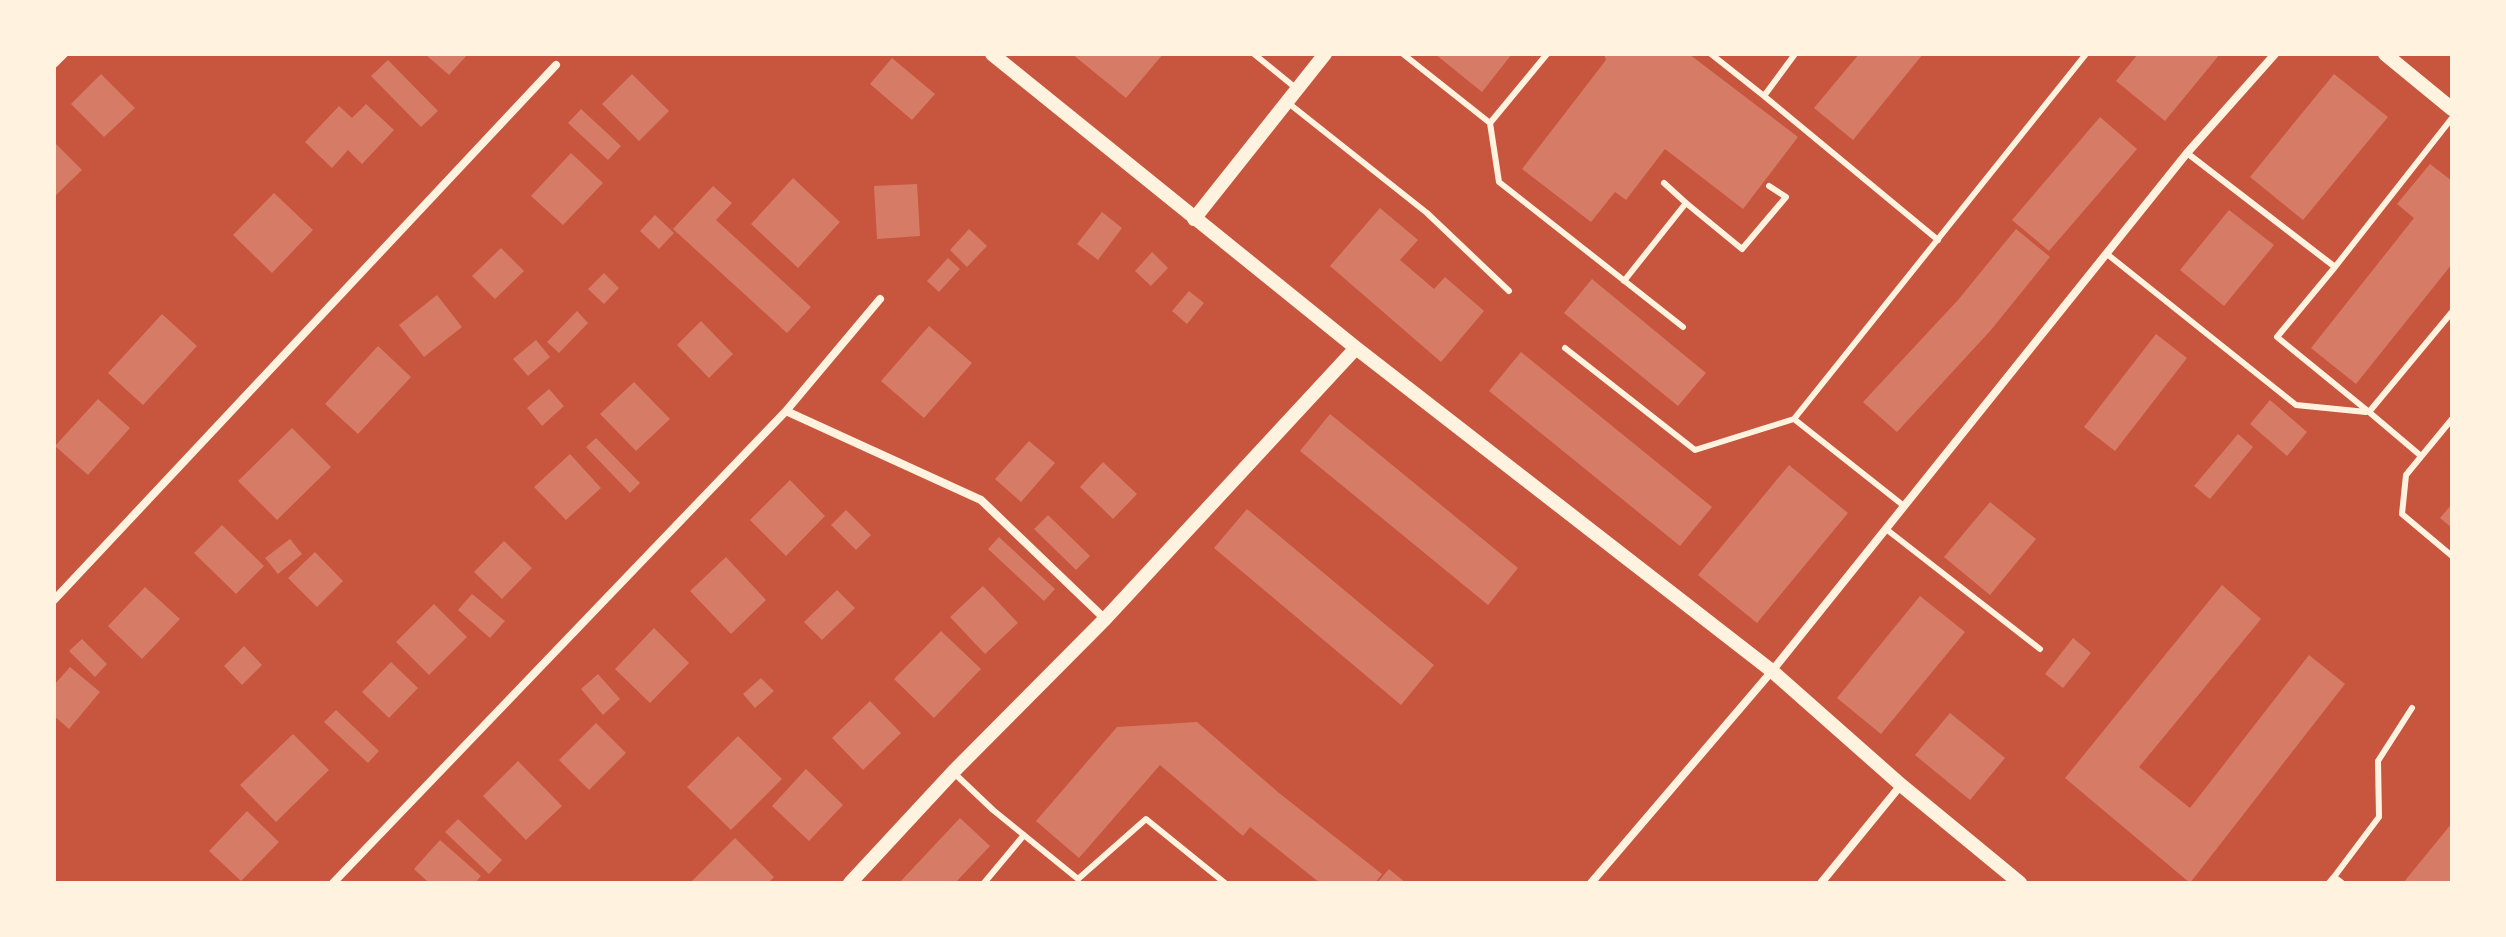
<!DOCTYPE html>
<html>
<head>
<meta charset="utf-8">
<style>
  body { margin:0 }
  #map { position:relative; width:2506px; height:937px; overflow:hidden; background:#c8553d; font-family:Bitter,serif }
  canvas { display:block }
  .frame { position:absolute; inset:0; border:56px solid #fff3e0; pointer-events:none }
</style>
</head>
<body>
<div id="map">
<canvas width="2506" height="937"></canvas>
<div class="frame"></div>
</div>
<script>
const c = document.querySelector('canvas').getContext('2d');
c.lineJoin = 'round';
function fill(path, color) {
  c.fillStyle = color;
  c.fill(path, 'evenodd');
}
function shape(rows) {
  const path = new Path2D();
  for (const r of rows) {
    path.moveTo(r[0], r[1]);
    for (let i = 2; i < r.length; i += 2) path.lineTo(r[i], r[i + 1]);
  }
  return path;
}
function stroke(path, color, width, dash) {
  c.strokeStyle = color;
  c.lineWidth = width;
  c.lineCap = dash ? 'butt' : 'round';
  c.setLineDash(dash || []);
  c.stroke(path);
}
const building = shape([
  [425,54,468,54,449,75],
  [1072,54,1163,54,1126,98],
  [1435,54,1512,54,1482,92],
  [1604,54,1689,54,1798,137,1743,209,1665,149,1626,200,1615,192,1591,222,1522,169,1606,60],
  [1859,54,1923,54,1853,140,1814,108],
  [2138,54,2220,54,2165,121,2116,81],
  [892,58,935,94,912,120,870,84],
  [388,60,438,111,421,127,371,76],
  [101,74,135,108,104,137,71,104],
  [632,74,669,111,639,141,602,104],
  [2334,74,2388,117,2303,220,2250,177],
  [366,104,394,130,362,164,348,150,332,168,305,142,339,106,352,118],
  [581,109,621,146,608,160,568,123],
  [2100,117,2137,149,2049,251,2012,220],
  [54,142,82,170,54,197],
  [571,153,603,183,563,225,531,196],
  [2430,164,2452,181,2452,264,2356,384,2311,348,2414,218,2397,204],
  [793,178,840,222,798,268,751,224],
  [917,184,920,236,877,239,874,186],
  [713,186,732,203,716,220,811,307,787,333,673,229],
  [274,193,313,230,272,273,233,235],
  [1380,208,1418,240,1400,260,1434,289,1445,277,1484,311,1441,362,1330,266],
  [2229,210,2274,245,2224,306,2180,270],
  [1102,212,1122,228,1098,260,1077,244],
  [655,215,674,233,659,249,640,231],
  [969,229,987,246,967,267,950,250],
  [2016,229,2050,257,1991,330,1897,432,1863,402,1958,300],
  [501,248,524,271,495,299,472,276],
  [1152,252,1168,268,1151,286,1135,271],
  [948,258,960,269,939,292,927,281],
  [604,273,619,288,604,304,588,289],
  [1592,279,1706,373,1678,406,1564,313],
  [1189,291,1204,303,1187,324,1172,311],
  [437,295,462,327,424,357,399,325],
  [577,311,588,323,559,353,547,342],
  [162,314,197,346,143,405,108,373],
  [701,321,733,354,709,378,677,345],
  [929,326,972,363,924,418,881,381],
  [2156,334,2187,358,2115,451,2084,427],
  [536,340,550,357,528,376,513,359],
  [378,346,411,377,358,434,325,404],
  [1521,352,1712,507,1680,546,1489,391],
  [634,382,670,419,636,451,600,414],
  [549,389,564,406,542,426,527,408],
  [98,399,130,428,88,475,55,446],
  [2270,400,2307,432,2287,456,2250,424],
  [1330,414,1518,568,1488,605,1300,451],
  [292,428,331,467,277,520,238,481],
  [2238,434,2253,447,2210,499,2194,486],
  [596,438,640,483,630,493,586,447],
  [1029,441,1055,463,1021,502,995,479],
  [570,454,601,488,566,520,534,487],
  [1103,462,1137,494,1113,519,1080,487],
  [1789,465,1848,513,1757,623,1698,575],
  [790,480,825,516,786,556,750,520],
  [1990,502,2036,539,1990,595,1944,557],
  [2452,504,2452,528,2440,518],
  [1247,509,1434,665,1401,705,1214,548],
  [846,510,871,535,856,550,831,525],
  [1048,515,1090,556,1076,570,1034,529],
  [222,525,264,566,236,594,194,553],
  [999,537,1055,589,1044,601,988,549],
  [290,539,302,554,278,574,265,558],
  [504,541,532,568,502,599,474,572],
  [315,552,343,581,317,607,288,578],
  [726,557,766,600,731,634,690,591],
  [2222,585,2261,619,2139,767,2190,808,2309,655,2345,684,2190,883,2065,778],
  [983,586,1018,623,985,654,950,617],
  [145,587,180,619,142,659,108,626],
  [837,590,855,608,822,640,804,622],
  [472,594,505,621,490,638,458,610],
  [1920,596,1965,632,1881,734,1837,698],
  [434,604,467,637,429,675,396,642],
  [654,628,689,663,650,703,615,669],
  [941,631,981,669,934,718,894,679],
  [2073,638,2091,653,2063,688,2045,674],
  [82,639,107,664,95,677,69,651],
  [244,646,262,665,242,685,224,666],
  [391,662,418,688,389,718,362,692],
  [70,667,100,692,69,729,54,716,54,685],
  [598,674,620,699,603,715,581,689],
  [761,678,774,691,755,708,743,694],
  [870,701,901,733,863,770,832,738],
  [336,710,379,751,368,763,324,722],
  [1950,713,2005,758,1970,800,1915,755],
  [1197,722,1279,793,1382,874,1375,883,1320,883,1250,827,1243,836,1160,765,1079,858,1036,821,1117,727],
  [596,723,626,753,589,790,559,760],
  [293,734,329,770,276,822,240,785],
  [738,736,782,779,731,830,687,787],
  [518,761,562,806,526,840,483,796],
  [806,769,843,805,809,841,772,806],
  [247,811,279,842,241,881,209,851],
  [960,818,990,846,955,883,899,883],
  [458,819,502,860,489,874,445,832],
  [2452,823,2452,883,2403,883],
  [735,838,774,877,768,883,690,883],
  [440,840,481,876,475,883,429,883,414,869],
  [1389,869,1406,883,1377,883]
]);
const service = shape([
  [1254,54,1297,89],
  [1403,54,1490,123,1547,54],
  [1711,54,1764,96],
  [1795,54,1764,96,1938,240],
  [1287,102,1427,213,1509,291],
  [1490,123,1499,182,1683,327],
  [2187,153,2335,267,2277,337,2369,412],
  [1664,183,1686,203],
  [2107,254,2296,405,2366,412],
  [2335,267,2452,118],
  [1624,281,1686,203,1742,249,1786,197,1769,186],
  [1565,348,1695,450,1794,419],
  [2452,419,2406,475,2402,514,2452,556],
  [2421,456,2369,412,2452,312],
  [1904,506,1794,419,2086,54],
  [1886,529,2040,649],
  [953,772,993,810,1078,879,1146,819,1225,883],
  [2334,877,2379,817,2378,761,2412,708],
  [984,883,1024,835],
  [2329,883,2334,877,2342,883]
]);
const minor = shape([
  [54,64,64,54],
  [786,411,880,299],
  [54,600,556,65],
  [333,883,786,411,981,500,1105,619],
  [1591,883,1772,671,2187,153,2275,54],
  [1821,883,1901,785]
]);
const tertiary = shape([
  [992,54,1356,348,1772,671,1901,785,2020,883],
  [2385,54,2452,109],
  [1194,219,1325,54],
  [850,883,953,772,1105,619,1356,348]
]);
fill(building, '#d67c66');
stroke(service, '#fff3e0', 6);
stroke(minor, '#fff3e0', 8);
stroke(tertiary, '#fff3e0', 14);
</script>
</body>
</html>
